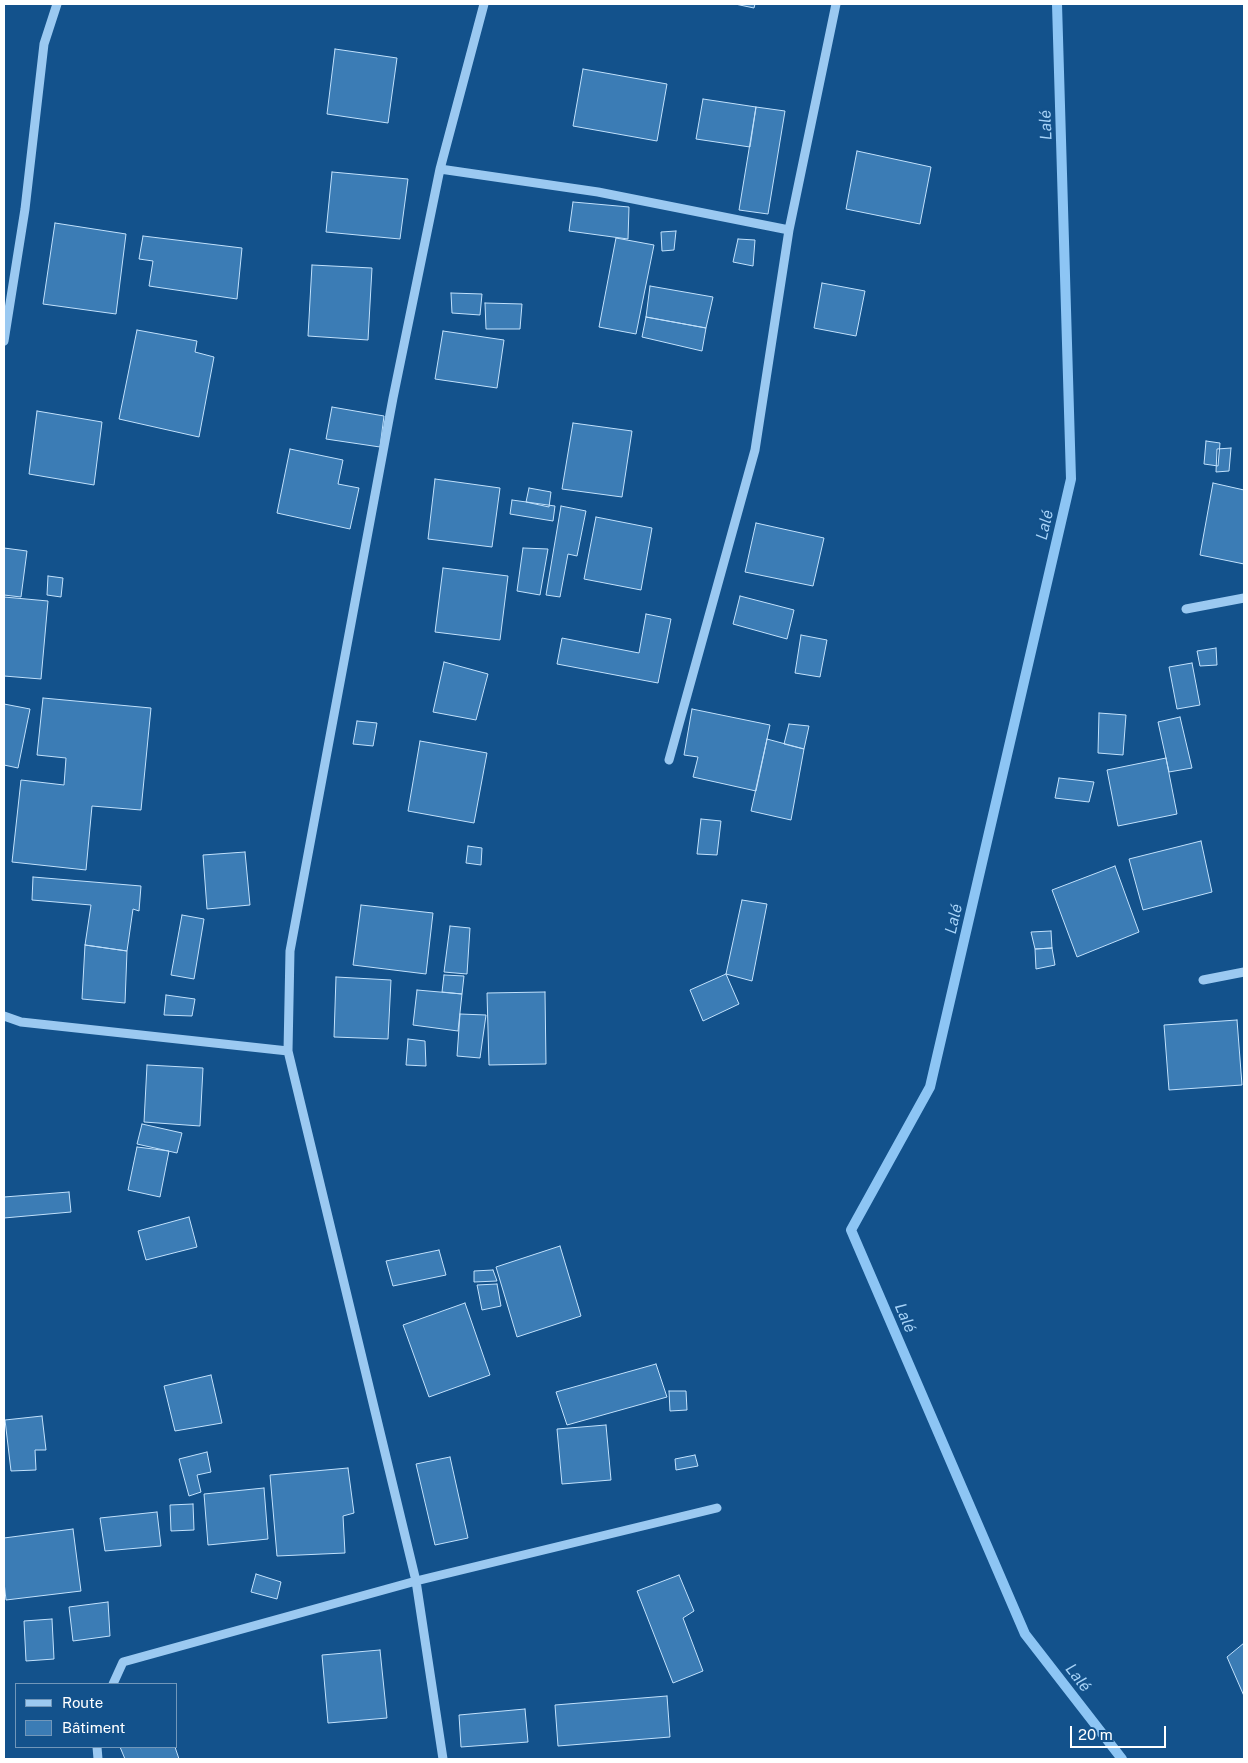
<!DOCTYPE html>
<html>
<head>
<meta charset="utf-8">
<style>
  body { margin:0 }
  #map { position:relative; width:1248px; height:1763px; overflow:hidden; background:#13528c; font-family:"Public Sans",sans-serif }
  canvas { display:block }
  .frame { position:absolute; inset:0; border:5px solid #fff; pointer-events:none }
  .legend { position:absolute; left:15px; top:1683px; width:162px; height:65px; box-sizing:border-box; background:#13528c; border:1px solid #7197ba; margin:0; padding:6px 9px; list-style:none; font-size:15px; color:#fff }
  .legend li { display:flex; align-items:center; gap:10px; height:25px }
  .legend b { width:25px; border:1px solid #7197ba }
  .scale { position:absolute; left:1070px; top:1726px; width:96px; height:22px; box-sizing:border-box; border:2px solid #fff; border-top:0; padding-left:6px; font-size:15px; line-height:18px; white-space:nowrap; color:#fff; -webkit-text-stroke:4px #13528c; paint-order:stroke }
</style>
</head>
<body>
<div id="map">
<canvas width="1248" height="1763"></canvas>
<div class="frame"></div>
<ul class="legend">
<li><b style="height:6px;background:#9bc9f1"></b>Route</li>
<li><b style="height:14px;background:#3b7cb5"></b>Bâtiment</li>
</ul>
<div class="scale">20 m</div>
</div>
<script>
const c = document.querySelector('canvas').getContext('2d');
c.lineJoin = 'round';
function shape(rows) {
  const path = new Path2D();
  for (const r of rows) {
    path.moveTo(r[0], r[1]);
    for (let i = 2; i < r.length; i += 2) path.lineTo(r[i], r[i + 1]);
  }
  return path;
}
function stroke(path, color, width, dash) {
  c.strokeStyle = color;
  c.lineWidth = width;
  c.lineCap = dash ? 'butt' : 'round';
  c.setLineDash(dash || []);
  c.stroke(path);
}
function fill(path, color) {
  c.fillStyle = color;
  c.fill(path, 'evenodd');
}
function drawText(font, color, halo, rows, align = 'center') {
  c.font = font + ' "Public Sans",sans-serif';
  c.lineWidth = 4.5;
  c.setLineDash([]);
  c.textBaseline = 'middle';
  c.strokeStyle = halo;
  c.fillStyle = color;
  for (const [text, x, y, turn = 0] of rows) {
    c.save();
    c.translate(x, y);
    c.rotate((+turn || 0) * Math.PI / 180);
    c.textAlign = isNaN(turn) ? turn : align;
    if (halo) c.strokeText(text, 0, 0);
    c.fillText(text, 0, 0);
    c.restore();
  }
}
const stream = shape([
  [1057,4,1071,479,930,1087,851,1230,1025,1634,1122,1759]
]);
const building = shape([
  [735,4,755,4,754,8,735,4],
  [335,49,397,58,388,123,327,114,335,49],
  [583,69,667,84,657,141,573,126,583,69],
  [703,99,756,107,750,147,696,139,703,99],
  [756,107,785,111,768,214,739,210,756,107],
  [857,151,931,167,920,224,846,209,857,151],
  [332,172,408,179,400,239,326,232,332,172],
  [573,202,629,207,628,239,569,231,573,202],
  [55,223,126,234,116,314,43,304,55,223],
  [676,231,674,250,662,251,661,232,676,231],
  [143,236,242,248,237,299,149,286,153,261,139,259,143,236],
  [616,238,654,245,636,334,599,327,616,238],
  [738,239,755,240,753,266,733,262,738,239],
  [312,265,372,268,368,340,308,336,312,265],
  [822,283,865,291,856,336,814,328,822,283],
  [650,286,713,297,706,328,646,317,650,286],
  [451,293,482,294,480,315,452,313,451,293],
  [485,303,522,304,520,329,486,329,485,303],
  [646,317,706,328,702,351,642,337,646,317],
  [137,330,197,341,195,352,214,357,199,437,119,419,137,330],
  [443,331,504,340,497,388,435,379,443,331],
  [332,407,384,416,380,447,326,439,332,407],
  [37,411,102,422,94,485,29,474,37,411],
  [573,423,632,431,622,497,562,489,573,423],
  [1206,441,1220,443,1218,466,1204,464,1206,441],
  [1231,448,1229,471,1216,472,1217,449,1231,448],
  [290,449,343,460,338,484,359,488,350,529,277,513,290,449],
  [435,479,500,488,492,547,428,539,435,479],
  [1213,483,1244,490,1244,564,1200,555,1213,483],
  [529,488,551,492,549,507,526,502,529,488],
  [512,500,555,506,553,521,510,514,512,500],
  [561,506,586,511,577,556,568,554,560,597,546,595,561,506],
  [596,517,652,528,641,590,584,579,596,517],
  [756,523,824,538,813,586,745,572,756,523],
  [4,548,27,551,21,597,4,595,4,548],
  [523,548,548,549,540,595,517,591,523,548],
  [443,568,508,576,500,640,435,632,443,568],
  [48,576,63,578,61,597,47,595,48,576],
  [740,596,794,610,787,639,733,624,740,596],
  [4,597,48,601,41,679,4,676,4,597],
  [646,614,671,619,658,683,557,664,562,638,639,653,646,614],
  [801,635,827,640,820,677,795,673,801,635],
  [1216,648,1217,665,1200,666,1197,651,1216,648],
  [444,662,488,674,476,720,433,712,444,662],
  [1192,663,1200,705,1177,709,1169,667,1192,663],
  [43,698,151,708,141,810,92,806,86,870,12,862,21,780,64,785,66,758,37,755,43,698],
  [4,704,30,709,18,768,4,765,4,704],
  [692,709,770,725,756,791,693,777,698,757,684,755,692,709],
  [1099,713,1126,715,1123,755,1098,753,1099,713],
  [1180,717,1192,768,1169,772,1158,722,1180,717],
  [357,721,377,723,373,746,353,744,357,721],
  [789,724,809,726,804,749,784,744,789,724],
  [767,739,804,749,791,820,751,811,767,739],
  [420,741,487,753,474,823,408,811,420,741],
  [1166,758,1177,814,1118,826,1107,770,1166,758],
  [1059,778,1094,782,1089,802,1055,798,1059,778],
  [701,819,721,821,717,855,697,854,701,819],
  [1201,841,1212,892,1143,910,1129,859,1201,841],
  [468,846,482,848,481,865,466,863,468,846],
  [245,852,250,905,207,909,203,855,245,852],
  [1115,866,1139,932,1077,957,1052,890,1115,866],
  [33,877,141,886,139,911,133,909,127,951,85,945,91,905,32,900,33,877],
  [742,900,767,904,752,981,726,974,742,900],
  [361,905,433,913,426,974,353,965,361,905],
  [182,915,204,919,194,979,171,975,182,915],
  [450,926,470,928,467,974,444,972,450,926],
  [1051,931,1052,948,1035,949,1031,932,1051,931],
  [85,945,127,951,125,1003,82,999,85,945],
  [1052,948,1055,965,1036,969,1035,949,1052,948],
  [726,974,739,1004,703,1021,690,990,726,974],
  [444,975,464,976,462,994,442,992,444,975],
  [336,977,391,980,388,1039,334,1037,336,977],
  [417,990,462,994,458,1031,413,1025,417,990],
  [545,992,546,1064,489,1065,487,993,545,992],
  [166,995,195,999,192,1016,164,1015,166,995],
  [460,1014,486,1015,480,1058,457,1056,460,1014],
  [1237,1020,1242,1085,1169,1090,1164,1025,1237,1020],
  [408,1039,425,1041,426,1066,406,1065,408,1039],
  [147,1065,203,1068,200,1126,144,1122,147,1065],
  [142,1124,182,1133,177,1153,137,1144,142,1124],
  [137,1147,169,1151,160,1197,128,1190,137,1147],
  [69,1192,71,1212,4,1218,4,1197,69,1192],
  [189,1217,197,1247,146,1260,138,1231,189,1217],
  [560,1246,581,1316,517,1337,496,1267,560,1246],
  [439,1250,446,1275,393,1286,386,1261,439,1250],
  [493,1270,497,1281,474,1282,474,1271,493,1270],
  [497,1284,501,1306,482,1310,477,1285,497,1284],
  [465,1303,490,1375,429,1397,403,1325,465,1303],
  [656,1364,667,1397,567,1425,556,1392,656,1364],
  [211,1375,222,1423,175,1431,164,1386,211,1375],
  [669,1391,686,1391,687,1410,670,1411,669,1391],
  [42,1416,46,1450,35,1450,36,1470,11,1471,5,1420,42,1416],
  [606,1425,611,1480,562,1484,557,1429,606,1425],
  [207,1452,211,1472,197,1475,201,1492,189,1496,179,1459,207,1452],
  [695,1455,698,1466,676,1470,675,1459,695,1455],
  [450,1457,468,1538,435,1545,416,1464,450,1457],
  [348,1468,354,1513,343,1516,345,1553,277,1556,270,1475,348,1468],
  [264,1488,268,1539,208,1545,204,1494,264,1488],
  [193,1504,194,1530,171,1531,170,1505,193,1504],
  [157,1512,161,1546,105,1551,100,1518,157,1512],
  [73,1529,81,1591,6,1600,4,1582,4,1538,73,1529],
  [256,1574,281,1582,277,1599,251,1592,256,1574],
  [679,1575,694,1611,683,1618,703,1671,673,1683,637,1591,679,1575],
  [108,1602,110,1636,73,1641,69,1607,108,1602],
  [52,1619,54,1659,26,1661,24,1621,52,1619],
  [1244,1643,1244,1696,1227,1657,1244,1643],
  [380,1650,387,1718,328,1723,322,1655,380,1650],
  [667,1696,670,1737,558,1746,555,1705,667,1696],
  [525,1709,528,1742,461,1747,459,1715,525,1709],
  [120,1747,175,1747,179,1759,125,1759,120,1747]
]);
const minor = shape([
  [440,169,598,192,789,230],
  [4,341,25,209,44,44,57,4],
  [1186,609,1244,598],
  [669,760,755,450,789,230,836,4],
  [1203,980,1244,972],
  [4,1016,21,1022,288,1051],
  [113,1684,123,1662,416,1581,717,1508],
  [97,1747,98,1759],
  [443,1759,416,1581,288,1051,290,951,393,398,440,169,484,4]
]);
const waterNames = [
  ["Lalé",1046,125,-92],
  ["Lalé",1045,525,-77],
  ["Lalé",954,919,-77],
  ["Lalé",905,1318,67],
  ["Lalé",1078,1678,52]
];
stroke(stream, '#8dc5f4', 10);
fill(building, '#3b7cb5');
stroke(building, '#c1e1fc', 1);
stroke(minor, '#9bc9f1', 9);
drawText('italic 16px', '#a7d3f8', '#13528c', waterNames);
</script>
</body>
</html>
